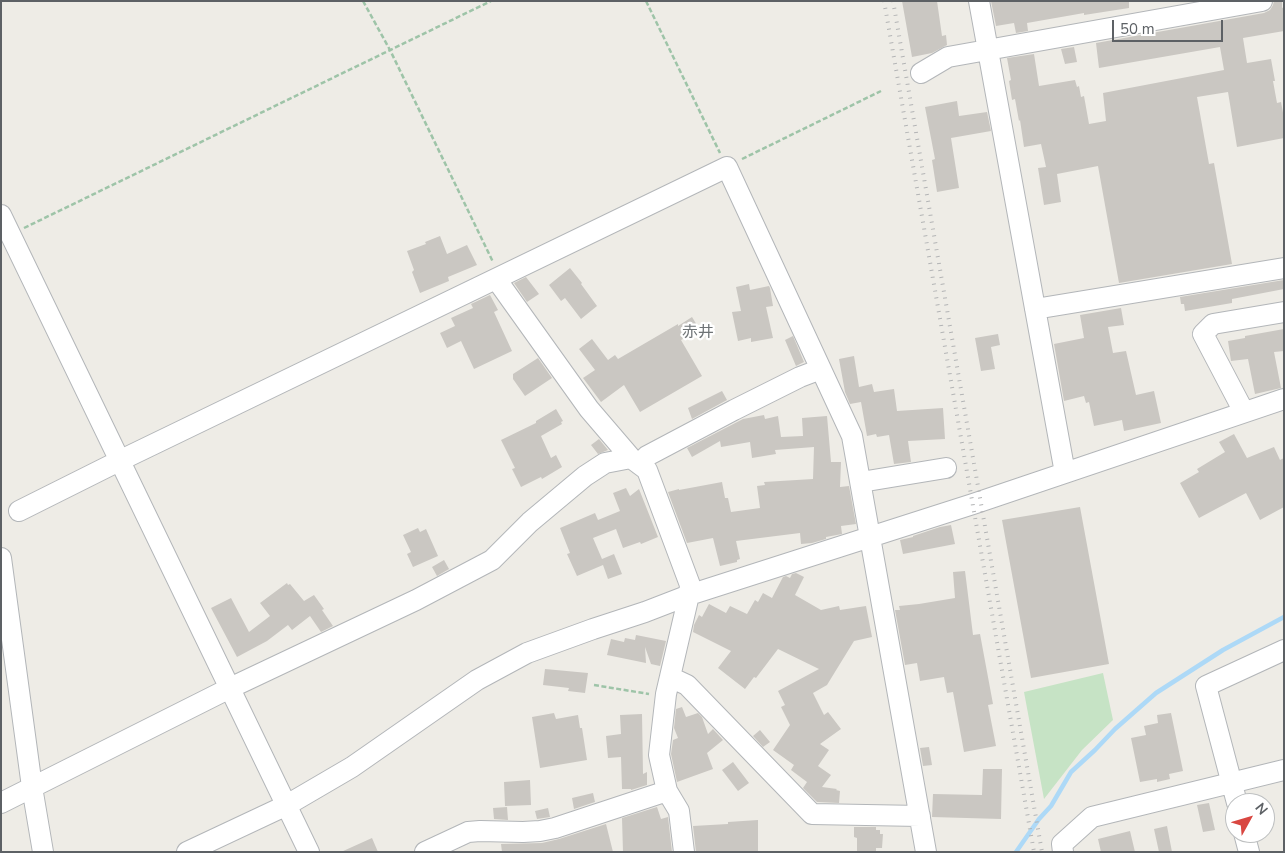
<!DOCTYPE html>
<html>
<head>
<meta charset="utf-8">
<style>
  body { margin:0 }
  #map { position:relative; width:1285px; height:853px; overflow:hidden; background:#eeece6; font-family:"Nunito Sans",sans-serif }
  canvas { display:block }
  .frame { position:absolute; inset:0; border:2px solid #5d6165; pointer-events:none }
  .north { position:absolute; left:1225px; top:793px; width:50px; height:50px; box-sizing:border-box; background:#fff; border:1px solid #bec0c1; border-radius:50%; rotate:51deg; font-size:14px; font-weight:700; line-height:20px; text-align:center; color:#5d6165 }
  .north::after { content:''; display:block; margin:auto; width:18px; height:22px; background:#d94741; clip-path:polygon(50% 0,100% 100%,50% 72%,0 100%) }
  .scale { position:absolute; left:1112px; top:20px; width:111px; height:22px; box-sizing:border-box; border:2px solid #5d6165; border-top:0; padding-left:6px; font-size:15px; line-height:18px; white-space:nowrap; color:#5d6165; -webkit-text-stroke:4px #fff; paint-order:stroke }
</style>
</head>
<body>
<div id="map">
<canvas width="1285" height="853"></canvas>
<div class="frame"></div>
<div class="north">N</div>
<div class="scale">50 m</div>
</div>
<script>
const c = document.querySelector('canvas').getContext('2d');
c.lineJoin = 'round';
function fill(path, color) {
  c.fillStyle = color;
  c.fill(path, 'evenodd');
}
function shape(rows) {
  const path = new Path2D();
  for (const r of rows) {
    path.moveTo(r[0], r[1]);
    for (let i = 2; i < r.length; i += 2) path.lineTo(r[i], r[i + 1]);
  }
  return path;
}
function stroke(path, color, width, dash) {
  c.strokeStyle = color;
  c.lineWidth = width;
  c.lineCap = dash ? 'butt' : 'round';
  c.setLineDash(dash || []);
  c.stroke(path);
}
function drawText(font, color, halo, rows, align = 'center') {
  c.font = font + ' "Nunito Sans","Noto Sans JP",sans-serif';
  c.lineWidth = 4.5;
  c.setLineDash([]);
  c.textBaseline = 'middle';
  c.strokeStyle = halo;
  c.fillStyle = color;
  for (const [text, x, y, turn = 0] of rows) {
    c.save();
    c.translate(x, y);
    c.rotate((+turn || 0) * Math.PI / 180);
    c.textAlign = isNaN(turn) ? turn : align;
    if (halo) c.strokeText(text, 0, 0);
    c.fillText(text, 0, 0);
    c.restore();
  }
}
const green = shape([
  [1103,673,1113,720,1082,750,1044,799,1024,692]
]);
const stream = shape([
  [1016,852,1039,819,1051,806,1071,772,1095,750,1115,729,1156,693,1223,650,1284,617]
]);
const building = shape([
  [902,1,937,1,942,36,946,35,947,45,932,53,912,57],
  [991,1,1129,1,1129,8,1084,15,1084,13,1027,23,1028,31,1016,33,1014,23,996,26],
  [1274,1,1282,1,1282,8,1284,7,1284,31,1243,38,1247,63,1271,59,1275,81,1273,81,1277,103,1281,102,1284,118,1284,138,1237,147,1228,92,1197,97,1209,164,1214,163,1232,264,1119,283,1098,166,1057,174,1061,202,1044,205,1038,168,1046,167,1041,144,1024,147,1020,120,1019,121,1015,99,1012,100,1009,81,1011,80,1007,58,1034,54,1039,86,1075,80,1077,87,1079,86,1081,97,1084,96,1089,124,1106,121,1103,93,1224,70,1220,47,1099,68,1096,43,1264,13,1270,10,1273,5],
  [1074,47,1077,62,1065,64,1061,49],
  [957,101,959,116,987,112,991,131,951,138,959,188,937,192,932,160,935,159,925,107],
  [440,236,447,254,467,245,477,265,448,277,449,281,420,293,412,272,414,270,407,251,426,244,425,242],
  [570,268,582,283,581,284,597,306,581,319,565,298,561,301,549,285],
  [526,277,539,294,527,302,514,283],
  [1284,280,1284,289,1232,299,1232,303,1185,311,1184,304,1181,304,1180,297],
  [749,284,750,290,769,286,770,288,773,306,766,307,773,338,751,342,751,338,738,341,732,312,741,311,736,287],
  [490,295,498,310,494,312,512,351,474,369,461,341,447,348,440,333,455,326,451,318,473,308,471,304],
  [1121,308,1124,325,1108,327,1113,353,1126,351,1136,395,1154,391,1161,423,1124,431,1122,420,1094,426,1089,402,1086,403,1084,396,1064,401,1054,344,1084,338,1080,315],
  [692,317,700,330,681,340,702,376,640,412,624,385,601,402,583,378,595,370,579,349,592,339,608,360,615,355,618,359,678,324,678,326],
  [1284,329,1284,351,1274,352,1281,388,1255,394,1248,359,1231,361,1228,341,1245,338,1245,336],
  [998,334,1000,345,991,347,995,369,981,371,975,338],
  [793,336,804,362,796,366,785,340],
  [854,356,859,387,872,384,874,392,894,389,897,411,943,408,945,439,908,441,911,462,894,464,889,435,877,437,876,434,867,436,861,402,850,404,845,392,839,359],
  [538,358,552,378,525,396,513,379,513,374],
  [722,391,727,400,692,419,688,408],
  [556,409,563,421,561,422,562,424,541,436,551,458,556,455,562,467,542,479,541,477,521,487,512,469,515,468,501,440,536,423,536,421],
  [764,415,765,419,778,416,781,437,803,436,802,418,827,416,831,462,841,462,840,487,849,486,856,524,841,526,842,534,826,537,826,539,812,543,801,544,800,533,736,541,740,559,737,560,737,562,720,566,713,538,687,543,668,492,679,489,679,490,722,482,725,498,728,498,731,512,760,508,757,486,765,485,764,482,813,479,814,447,775,450,776,454,752,458,750,442,721,447,720,441,692,457,687,448,743,419],
  [1234,434,1247,458,1274,447,1280,460,1284,458,1284,507,1260,520,1246,493,1199,518,1180,483,1199,472,1197,469,1225,452,1219,442],
  [599,439,608,450,598,454,591,445],
  [626,488,630,496,639,489,658,537,641,544,640,542,623,548,616,529,593,538,602,559,614,554,622,574,608,579,603,565,577,576,567,554,570,553,560,528,595,513,598,520,620,511,613,493],
  [1080,507,1109,664,1031,678,1002,520],
  [951,525,955,544,903,554,900,540,913,537,913,536,940,527],
  [418,528,420,532,426,529,438,556,413,567,407,554,411,552,403,535],
  [444,560,449,569,437,576,432,567],
  [965,571,973,635,980,634,993,704,988,705,996,746,964,752,953,692,947,693,944,677,920,681,917,663,905,665,895,610,900,610,899,606,919,604,955,598,953,572],
  [796,573,804,577,795,595,821,610,839,606,840,610,866,606,872,637,854,641,827,685,813,693,824,715,828,712,841,729,820,744,829,750,818,766,831,775,822,787,837,789,836,790,840,791,839,803,817,802,803,788,807,782,791,770,794,765,773,750,790,725,781,707,785,705,778,691,819,669,778,649,756,678,754,677,745,689,718,668,731,651,693,632,694,625,699,615,702,617,709,604,726,613,730,606,747,614,755,600,758,602,763,593,772,598,783,577,786,576,790,578,792,574],
  [287,583,288,585,290,584,304,601,314,595,324,609,322,610,333,626,321,632,310,616,292,630,288,625,267,641,237,657,211,608,231,598,249,632,270,616,260,603],
  [636,635,666,641,660,666,651,664,645,647,646,663,607,655,611,639,624,642,625,638,635,640],
  [545,669,588,673,585,693,568,691,569,688,543,685],
  [682,707,686,717,698,713,702,717,708,734,713,729,723,740,707,753,713,769,677,782,671,754,673,740,678,738,674,728,676,709],
  [554,713,556,719,578,715,580,728,582,728,587,760,540,768,532,717],
  [1171,713,1183,771,1169,774,1170,779,1157,782,1157,779,1140,782,1131,738,1146,735,1144,726,1158,723,1157,715],
  [642,714,643,774,647,772,647,785,631,790,631,789,622,789,621,757,608,758,606,736,621,734,620,715],
  [760,730,770,742,763,747,753,736],
  [929,747,932,765,923,766,920,748],
  [733,762,749,783,738,791,722,770],
  [983,769,1002,769,1001,819,932,817,933,794,982,795],
  [530,780,531,805,505,806,504,782],
  [593,793,595,802,574,809,572,798],
  [1209,803,1215,830,1203,832,1197,805],
  [507,807,508,820,494,819,493,808],
  [657,807,661,819,668,817,672,852,623,852,622,818],
  [548,808,550,817,537,819,535,811],
  [758,820,758,852,696,852,693,826,728,824,728,822],
  [606,824,613,852,502,852,501,844,542,843,559,839],
  [1167,826,1172,852,1159,852,1154,829],
  [854,827,876,827,876,830,880,830,880,834,883,834,882,848,876,848,876,852,857,851,857,838,854,837],
  [1130,831,1135,852,1101,852,1098,839],
  [372,838,378,852,341,852]
]);
const path = shape([
  [363,1,390,50,493,262],
  [646,1,720,153],
  [742,159,881,91],
  [24,228,491,1],
  [594,685,649,694]
]);
const minor = shape([
  [979,1,1065,473],
  [921,73,948,57,1262,1],
  [1,215,309,852],
  [500,277,499,283,589,409,631,458,647,470,690,585,689,595,666,694,659,755,667,791,679,811,684,852],
  [1035,309,1284,268],
  [1244,412,1203,334,1213,324,1284,312],
  [639,464,647,456,734,410,800,377,821,369],
  [861,482,946,468],
  [19,511,121,460,727,167,852,436,926,852],
  [1,558,32,787,43,852],
  [670,677,687,685,812,814,920,816],
  [1,803,230,688,416,600,492,560,530,522,585,476,605,463,631,458],
  [1237,803,1206,686,1284,650],
  [1244,833,1249,852],
  [187,852,287,805,352,767,477,680,527,653,593,629,645,612,689,595,973,504,1284,399],
  [425,852,468,832,480,831,523,832,540,831,555,828,667,791],
  [1063,852,1062,844,1092,817,1284,770]
]);
const rail = shape([
  [884,1,1034,852],
  [893,1,1042,852]
]);
const neighbourhoodNames = [
  ["赤井",698,333]
];
fill(green, '#c6e3c5');
stroke(stream, '#add9f7', 4.5);
fill(building, '#cac7c2');
stroke(minor, '#b3b6b9', 22);
stroke(path, '#9ec4a8', 2.5, [5, 2.5]);
stroke(minor, '#fff', 20);
stroke(rail, '#b3b4b5', 4, [1, 6]);
drawText('16px', '#6e7376', '#fff', neighbourhoodNames);
</script>
</body>
</html>
